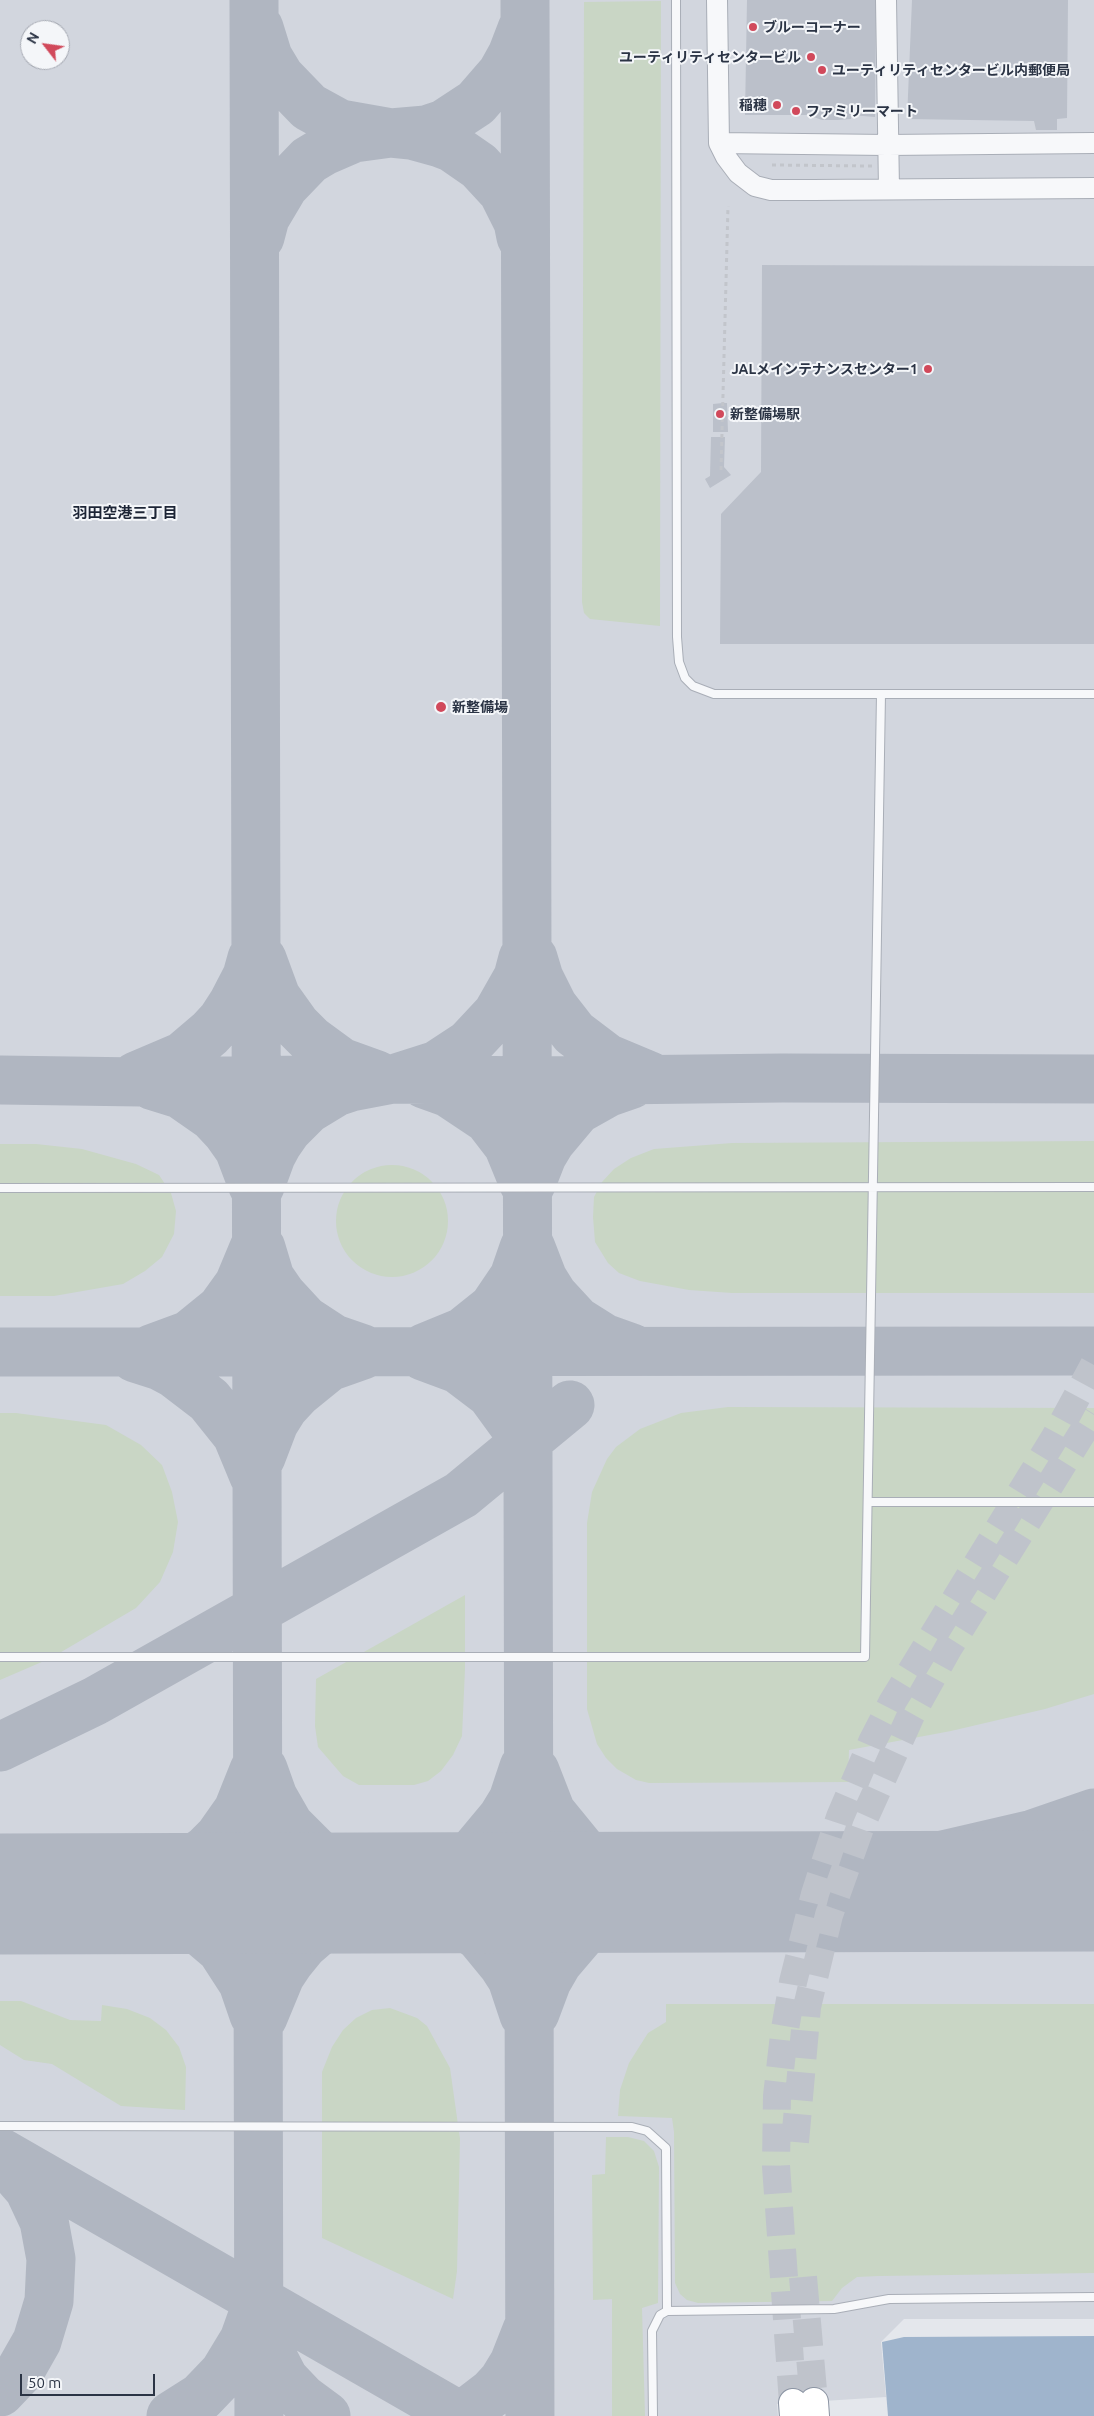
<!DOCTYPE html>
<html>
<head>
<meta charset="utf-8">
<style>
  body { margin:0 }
  #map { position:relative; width:1094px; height:2416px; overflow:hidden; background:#e4e7ec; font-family:Ubuntu,sans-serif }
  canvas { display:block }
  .north { position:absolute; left:20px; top:20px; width:50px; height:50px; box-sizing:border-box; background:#f4f6f9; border:1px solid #a4a8b1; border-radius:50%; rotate:300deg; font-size:14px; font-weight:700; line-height:20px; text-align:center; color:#2b3445 }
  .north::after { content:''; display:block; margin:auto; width:18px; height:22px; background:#d1495b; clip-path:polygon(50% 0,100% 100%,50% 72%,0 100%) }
  .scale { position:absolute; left:20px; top:2374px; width:135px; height:22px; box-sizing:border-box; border:2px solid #2b3445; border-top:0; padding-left:6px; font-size:15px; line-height:18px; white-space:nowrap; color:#2b3445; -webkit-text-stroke:4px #f4f6f9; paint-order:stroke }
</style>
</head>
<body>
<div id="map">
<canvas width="1094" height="2416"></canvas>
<div class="north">N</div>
<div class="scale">50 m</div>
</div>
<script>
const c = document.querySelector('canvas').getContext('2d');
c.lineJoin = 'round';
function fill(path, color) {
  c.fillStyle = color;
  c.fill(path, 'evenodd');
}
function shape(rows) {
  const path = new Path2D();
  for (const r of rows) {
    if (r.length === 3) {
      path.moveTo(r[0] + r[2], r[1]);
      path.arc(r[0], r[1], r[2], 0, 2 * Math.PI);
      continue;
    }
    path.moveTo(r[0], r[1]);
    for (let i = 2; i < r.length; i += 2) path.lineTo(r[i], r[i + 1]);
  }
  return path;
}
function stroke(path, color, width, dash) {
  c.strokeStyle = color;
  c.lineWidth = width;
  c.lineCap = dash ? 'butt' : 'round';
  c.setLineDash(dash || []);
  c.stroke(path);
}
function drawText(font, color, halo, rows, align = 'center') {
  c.font = font + ' Ubuntu,"Noto Sans JP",sans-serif';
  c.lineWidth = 4;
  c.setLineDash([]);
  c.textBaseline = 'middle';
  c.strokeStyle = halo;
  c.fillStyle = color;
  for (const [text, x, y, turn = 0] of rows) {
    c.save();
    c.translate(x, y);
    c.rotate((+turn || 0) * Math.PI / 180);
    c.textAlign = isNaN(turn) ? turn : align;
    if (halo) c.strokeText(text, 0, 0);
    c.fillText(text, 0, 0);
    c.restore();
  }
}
const built = shape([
  [0,0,1094,0,1094,2319,904,2319,881,2342,886,2397,777,2404,778,2416,0,2416],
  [30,30,60,30,60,60,30,60]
]);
const green = shape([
  [661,1,660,626,590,619,584,613,582,602,584,2],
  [1094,1141,1094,1293,732,1293,689,1290,640,1281,619,1273,608,1263,595,1242,593,1217,594,1197,602,1182,614,1169,631,1158,654,1149,732,1143],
  [0,1144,36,1144,82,1149,136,1164,159,1175,171,1193,176,1211,174,1234,162,1257,145,1271,123,1284,54,1296,0,1296],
  [392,1221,56],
  [728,1407,1094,1408,1094,1694,1045,1709,951,1731,849,1750,848,1782,649,1783,636,1780,617,1769,606,1758,597,1744,587,1709,587,1523,592,1492,607,1459,616,1447,640,1429,681,1413],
  [0,1413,16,1413,106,1425,141,1445,162,1465,172,1492,178,1522,173,1552,160,1582,136,1608,51,1658,0,1680],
  [465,1595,465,1669,462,1736,453,1755,441,1771,428,1781,414,1785,359,1785,343,1776,318,1747,315,1726,316,1679],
  [0,2001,21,2001,70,2020,101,2021,102,2005,127,2009,150,2018,166,2030,179,2047,186,2067,185,2110,121,2106,52,2064,24,2060,0,2045],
  [666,2004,1094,2004,1094,2273,879,2276,857,2277,842,2288,832,2301,698,2303,687,2300,680,2294,675,2283,674,2132,672,2118,618,2116,620,2090,629,2063,648,2033,666,2022],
  [390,2008,417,2018,427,2026,450,2068,460,2139,457,2271,453,2299,322,2238,322,2072,332,2047,343,2030,356,2018,372,2010],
  [606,2137,628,2137,644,2141,654,2151,659,2167,658,2303,642,2308,645,2416,612,2416,612,2299,593,2300,592,2175,605,2174]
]);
const water = shape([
  [1094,2336,1094,2416,888,2416,882,2342,904,2337]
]);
const taxiway = shape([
  [254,0,259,2416],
  [525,0,530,2416],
  [259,28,268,57,280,77,309,107,340,124,391,133,426,130,444,124,476,103,502,73,512,55,522,29],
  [260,237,265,218,284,186,309,160,324,151,354,138,391,133,411,135,440,143,453,148,479,166,503,192,518,222,521,237],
  [533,958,539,978,553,1006,574,1033,607,1058,650,1076],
  [262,959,276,997,296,1025,311,1040,341,1062,377,1075],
  [136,1076,183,1056,210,1033,222,1020,233,1003,247,976,252,958],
  [0,1080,141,1082,393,1079,528,1081,782,1078,1094,1079],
  [424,1084,449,1093,488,1119,508,1145,524,1184],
  [151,1085,180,1094,213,1117,227,1132,239,1149,253,1186],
  [531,1184,542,1156,551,1141,577,1110,609,1092,632,1084],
  [260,1186,271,1156,278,1143,287,1130,308,1109,336,1092,351,1087,393,1079,437,1065,469,1044,497,1014,518,977,523,958],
  [261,1248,270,1278,281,1294,305,1320,334,1339,363,1349],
  [531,1248,543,1279,553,1295,577,1321,604,1338,632,1348],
  [424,1348,463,1332,493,1308,514,1277,524,1248],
  [151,1349,189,1335,221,1309,239,1284,254,1248],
  [0,1352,1094,1351],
  [423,1356,458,1369,491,1394,515,1427,525,1457],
  [135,1358,160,1366,175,1374,209,1400,237,1435,254,1476],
  [261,1457,274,1423,284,1407,297,1393,329,1367,363,1355],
  [0,1747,95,1701,461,1495,570,1405],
  [263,1769,273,1797,289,1825,324,1860,337,1870,367,1884,418,1897,440,1907,480,1937,503,1965,512,1979,524,2015],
  [535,1771,551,1812,582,1850,594,1861,622,1878,653,1890,668,1892,691,1892,895,1866,1033,1834,1094,1813],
  [127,1893,148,1899,176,1913,194,1926,221,1949,243,1983,254,2015],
  [127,1893,162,1881,206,1850,219,1837,238,1810,254,1770],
  [535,2013,547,1981,558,1962,587,1928,625,1905,668,1892],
  [263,2017,280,1976,290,1961,303,1945,340,1913,358,1902,376,1896,398,1893,435,1879,472,1854,502,1818,513,1800,524,1767],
  [0,2152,460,2416],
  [263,2331,270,2352,284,2379,303,2399,326,2416],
  [0,2392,20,2371,37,2341,49,2301,51,2259,44,2221,29,2189,3,2159],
  [171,2416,201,2397,224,2373,244,2340,254,2312],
  [462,2416,492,2393,503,2381,514,2363,527,2330]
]);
const runway = shape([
  [0,1894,1094,1891]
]);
const building = shape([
  [747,0,876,0,875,117,851,115,851,119,838,120,822,120,808,115,745,115],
  [912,0,1068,0,1067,118,1057,119,1057,130,1036,130,1034,121,907,119],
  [762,265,1094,266,1094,644,720,644,721,514,761,472],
  [723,403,727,403,728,432,713,432,713,404],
  [711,437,725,437,724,467,731,475,710,488,705,479,710,476]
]);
const trunkTunnel = shape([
  [795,2142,807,2007,829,1915,860,1828,911,1715,949,1647,1094,1414],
  [803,2277,814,2402],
  [793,2403,776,2166,777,2096,784,2035,793,1982,815,1894,840,1817,872,1742,893,1701,1055,1437,1094,1365]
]);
const path = shape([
  [772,165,872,166],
  [721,470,728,206]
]);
const service = shape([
  [676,0,677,637,679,662,685,678,693,686,714,694,1094,694],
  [0,1188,1094,1187],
  [868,1502,1094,1502],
  [0,1657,865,1657,881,694],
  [0,2126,632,2127,647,2131,666,2148,667,2311],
  [653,2416,652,2331,660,2315,667,2311,834,2309,889,2299,1094,2297]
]);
const tertiary = shape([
  [717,0,719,143,726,157,738,173,755,186,771,190,813,190,1094,188],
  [886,0,889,189],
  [719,143,887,145,1094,143]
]);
const trunk = shape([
  [814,2402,815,2416],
  [793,2403,794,2416]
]);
const markers = [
  [753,27,5,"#d1495b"],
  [811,57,5,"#d1495b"],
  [822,70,5,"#d1495b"],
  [777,105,5,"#d1495b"],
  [796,111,5,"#d1495b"],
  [928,369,5,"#d1495b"],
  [720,414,5,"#d1495b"],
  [441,707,6,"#d1495b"]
];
const poiNames = [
  ["ブルーコーナー",763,27],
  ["ユーティリティセンタービル",801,57,"right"],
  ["ユーティリティセンタービル内郵便局",832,70],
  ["稲穂",767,105,"right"],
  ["ファミリーマート",806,111],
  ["JALメインテナンスセンター1",918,369,"right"],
  ["新整備場駅",730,414],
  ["新整備場",452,707]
];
const neighbourhoodNames = [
  ["羽田空港三丁目",125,513]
];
fill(built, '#d2d6de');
fill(green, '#c9d6c5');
fill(water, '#9fb4cc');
stroke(taxiway, '#b0b6c1', 49);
stroke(runway, '#b0b6c1', 121);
fill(building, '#bbc0ca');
stroke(trunkTunnel, '#bfc3cb', 28, [28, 14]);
stroke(service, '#a9aeb7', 10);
stroke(tertiary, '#a9aeb7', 22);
stroke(trunk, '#8b94a3', 30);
stroke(path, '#c2c5cb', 3, [4, 4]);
stroke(service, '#f7f8fa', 8);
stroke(tertiary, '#f7f8fa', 20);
stroke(trunk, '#fff', 28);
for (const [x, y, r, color] of markers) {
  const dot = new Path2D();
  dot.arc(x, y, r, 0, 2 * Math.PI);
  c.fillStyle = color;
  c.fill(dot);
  stroke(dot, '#f4f6f9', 2);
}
drawText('bold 14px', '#2b3445', '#f4f6f9', poiNames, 'left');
drawText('bold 15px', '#1d2536', '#f4f6f9', neighbourhoodNames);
</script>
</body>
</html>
